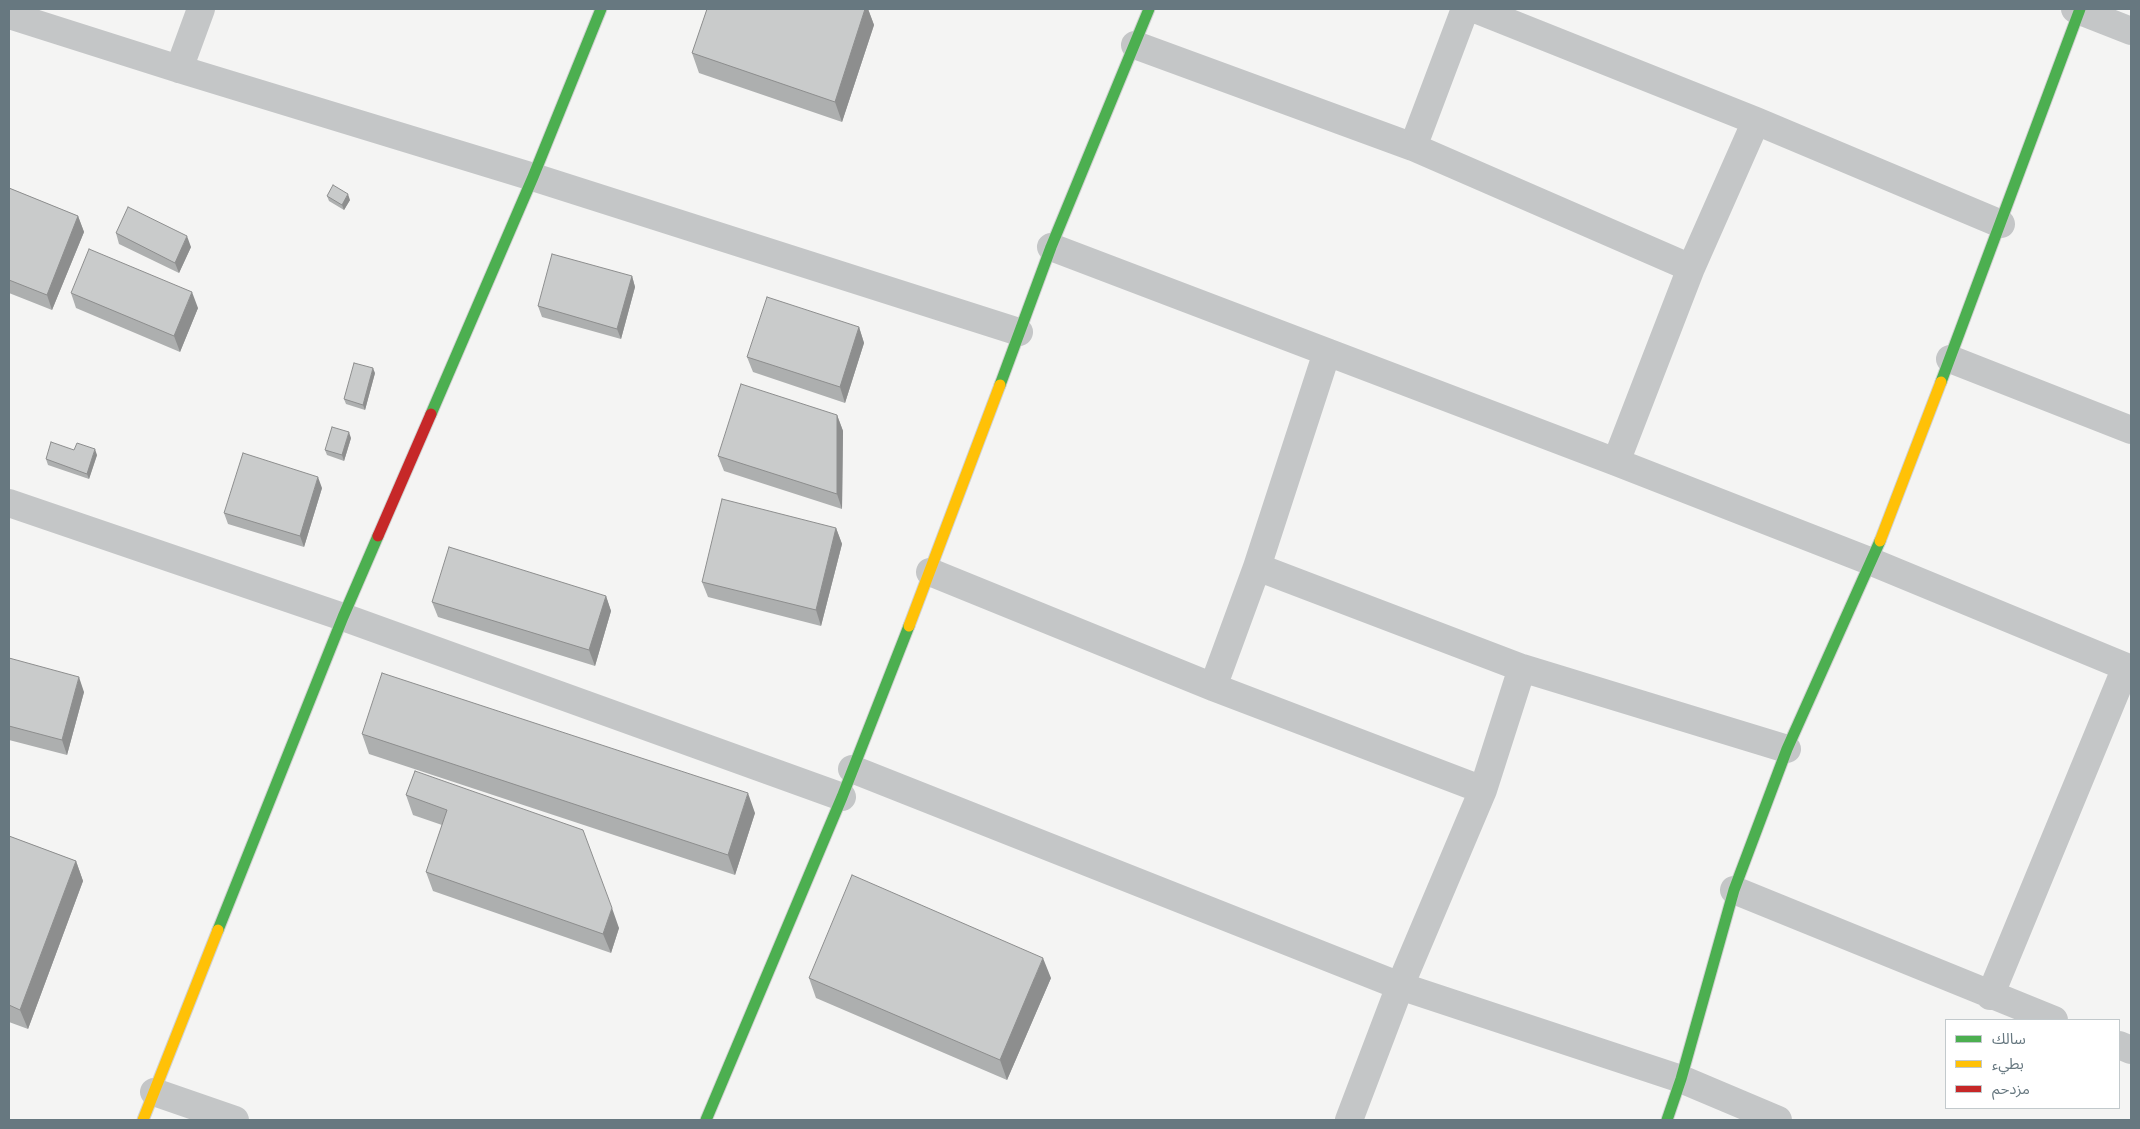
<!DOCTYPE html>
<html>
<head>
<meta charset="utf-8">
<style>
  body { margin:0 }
  #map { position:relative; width:2140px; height:1129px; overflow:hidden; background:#f4f4f3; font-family:Jost,"Noto Sans Arabic",sans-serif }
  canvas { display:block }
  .frame { position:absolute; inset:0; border:10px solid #677880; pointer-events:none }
  .legend { position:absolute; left:1945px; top:1019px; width:175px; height:90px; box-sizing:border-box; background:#fff; border:1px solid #c2c9cc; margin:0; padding:6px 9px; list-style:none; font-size:15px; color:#677880 }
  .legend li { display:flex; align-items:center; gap:10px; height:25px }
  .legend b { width:25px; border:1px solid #c2c9cc }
</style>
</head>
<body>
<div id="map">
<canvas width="2140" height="1129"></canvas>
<div class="frame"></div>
<ul class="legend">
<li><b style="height:6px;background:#4caf50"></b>سالك</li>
<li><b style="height:6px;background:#ffc107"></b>بطيء</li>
<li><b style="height:6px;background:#c62828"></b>مزدحم</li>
</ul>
</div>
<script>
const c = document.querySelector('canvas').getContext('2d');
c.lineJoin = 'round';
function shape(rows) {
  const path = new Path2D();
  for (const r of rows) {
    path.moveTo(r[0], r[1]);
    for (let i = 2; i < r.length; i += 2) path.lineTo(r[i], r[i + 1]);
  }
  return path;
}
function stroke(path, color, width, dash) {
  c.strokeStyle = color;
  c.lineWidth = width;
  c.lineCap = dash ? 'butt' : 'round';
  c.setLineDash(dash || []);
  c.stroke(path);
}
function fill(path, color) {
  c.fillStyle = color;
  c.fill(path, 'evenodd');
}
const street = shape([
  [1475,9,1756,121,2001,224],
  [2075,9,2131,31],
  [9,15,179,69,533,177,1019,332],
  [1135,45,1413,147,1691,268],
  [179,69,201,9],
  [1413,147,1465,9],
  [1051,247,1616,462,1872,562,2131,669],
  [1950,359,2131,430],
  [1616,462,1691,268,1756,121],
  [9,503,343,617,842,797],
  [1257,567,1522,668,1787,749],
  [930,572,1213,687,1483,790],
  [1213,687,1257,567,1327,352],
  [852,769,1400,986,1681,1079,1778,1120],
  [1734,890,2054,1020],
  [1990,996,2126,667],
  [2119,1045,2131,1050],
  [154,1092,235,1120],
  [1349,1120,1400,986,1483,790,1522,668]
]);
const fast = shape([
  [1941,382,2080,9],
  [1000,385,1051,247,1149,9],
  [431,414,533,177,601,9],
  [218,930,343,617,378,536],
  [706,1120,842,797,909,626],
  [1667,1120,1681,1079,1734,890,1787,749,1880,541]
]);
const slow = shape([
  [1880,541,1941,382],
  [909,626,1000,385],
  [143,1120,218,930]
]);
const jam = shape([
  [378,536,431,414]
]);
const wall = shape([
  [707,9,868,9,874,25,842,122,699,73,692,53],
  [9,188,78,216,84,232,52,310,9,293],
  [327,196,350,200,344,210,329,201],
  [116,233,191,247,179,273,119,244],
  [632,276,635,287,621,339,542,317,538,306],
  [71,293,198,308,180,352,76,308],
  [859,327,864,343,845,403,753,372,747,357],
  [375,373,365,410,346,404,344,399],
  [837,415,843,431,842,509,724,471,718,456],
  [351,438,344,461,327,455,325,450],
  [74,450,97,455,89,479,48,465,46,459],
  [322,488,304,547,228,524,224,513],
  [836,528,842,544,821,626,708,597,702,582],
  [606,596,611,611,595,666,438,617,432,602],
  [9,658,84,692,67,755,9,740],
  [362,734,755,813,735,875,369,754],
  [415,771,619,928,611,953,433,891,426,872,442,825,413,815,406,795],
  [9,836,76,861,83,881,28,1029,9,1022],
  [809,978,1051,978,1007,1080,816,998]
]);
const shadedWall = shape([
  [865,9,868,9,874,25,842,122,835,102],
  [348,194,350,200,344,210,342,205],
  [78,216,84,232,52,310,47,295],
  [187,236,191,247,179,273,175,263],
  [632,276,635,287,621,339,617,329],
  [192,292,198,308,180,352,174,336],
  [859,327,864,343,845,403,840,387],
  [373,368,375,373,365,410,363,405],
  [837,415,843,431,842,509,837,494],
  [349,432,351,438,344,461,342,455],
  [95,449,97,455,89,479,87,474],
  [318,477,322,488,304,547,300,536],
  [836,528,842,544,821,626,816,610],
  [606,596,611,611,595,666,589,650],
  [79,677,84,692,67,755,62,740],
  [748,793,755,813,735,875,728,855],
  [76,861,83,881,28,1029,20,1010],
  [612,908,619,928,611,953,603,934],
  [1043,958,1051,978,1007,1080,1000,1060]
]);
const building = shape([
  [707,9,865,9,835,102,692,53,707,9],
  [333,185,348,194,342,205,327,196,333,185],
  [9,188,78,216,47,295,9,280,9,188],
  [128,207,187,236,175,263,116,233,128,207],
  [89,249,192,292,174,336,71,293,89,249],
  [552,254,632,276,617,329,538,306,552,254],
  [767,297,859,327,840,387,747,357,767,297],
  [354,363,373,368,363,405,344,399,354,363],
  [741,384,837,415,837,494,718,456,741,384],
  [332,427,349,432,342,455,325,450,332,427],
  [51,442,74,450,77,443,95,449,87,474,46,459,51,442],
  [243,453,318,477,300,536,224,513,243,453],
  [722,499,836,528,816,610,702,582,722,499],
  [449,547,606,596,589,650,432,602,449,547],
  [9,658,79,677,62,740,9,726,9,658],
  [382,673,748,793,728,855,362,734,382,673],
  [415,771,583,830,612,908,603,934,426,872,447,810,406,795,415,771],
  [9,836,76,861,20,1010,9,1005,9,836],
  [852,875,1043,958,1000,1060,809,978,852,875]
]);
stroke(fast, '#d0d1d1', 13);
stroke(slow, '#d0d1d1', 13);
stroke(jam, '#d0d1d1', 13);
stroke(street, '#c4c6c7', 28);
stroke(fast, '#4caf50', 11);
stroke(slow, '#ffc107', 11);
stroke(jam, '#c62828', 11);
fill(wall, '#adafaf');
fill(shadedWall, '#8d8e8e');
fill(building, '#c9cbcb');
stroke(building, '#8d8e8e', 1);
</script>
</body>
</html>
